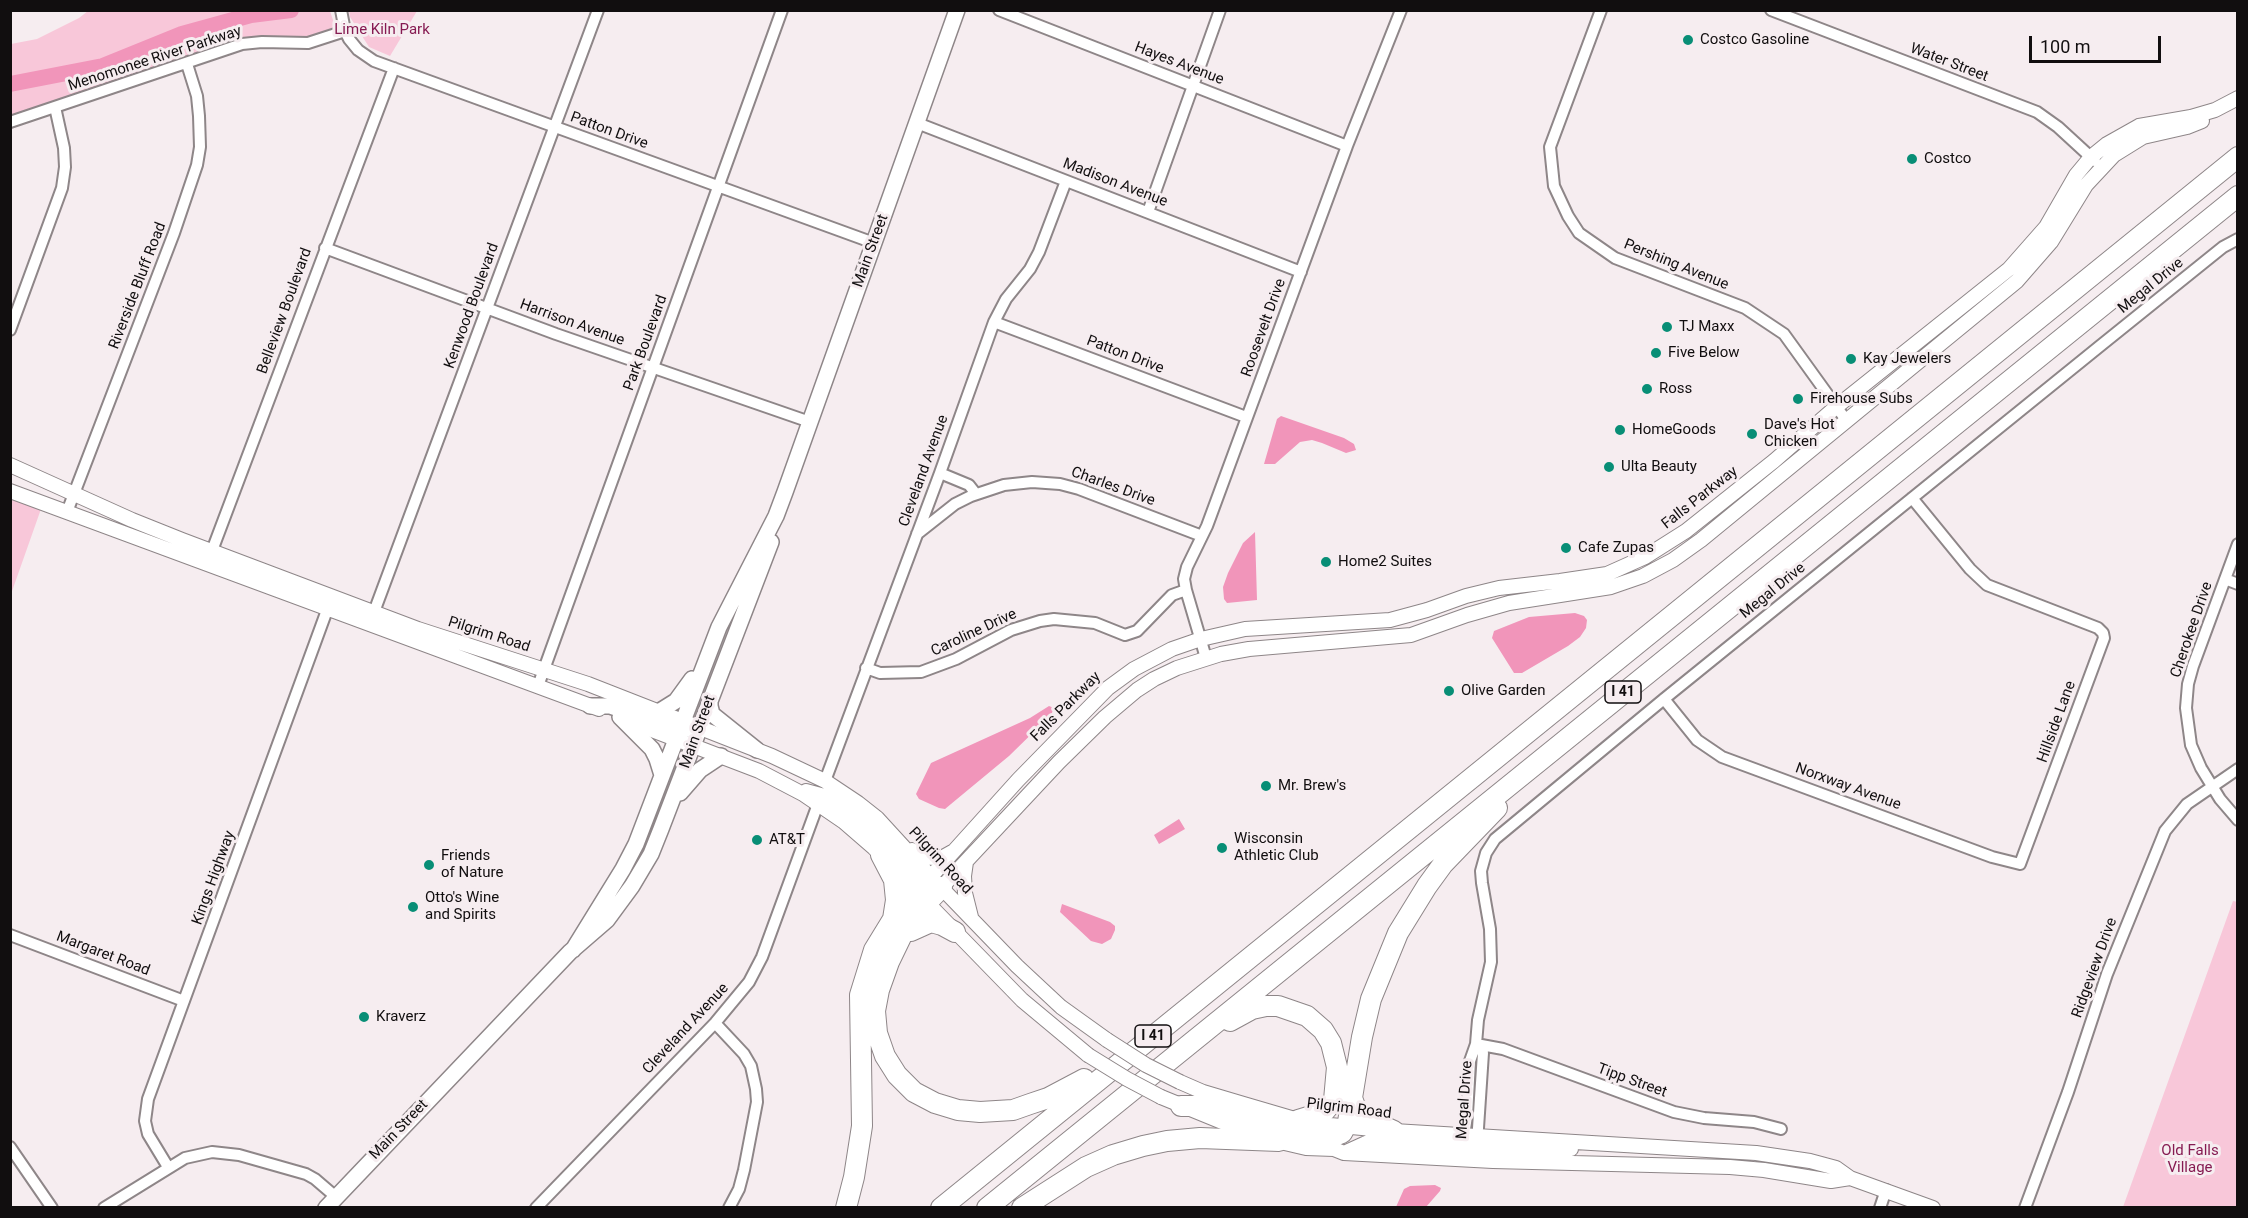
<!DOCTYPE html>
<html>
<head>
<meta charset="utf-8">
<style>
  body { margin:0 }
  #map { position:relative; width:2248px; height:1218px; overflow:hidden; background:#f6edf0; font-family:Roboto,sans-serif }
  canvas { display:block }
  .frame { position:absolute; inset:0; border:12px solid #110e0f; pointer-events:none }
  .scale { position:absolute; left:2029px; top:36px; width:132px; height:27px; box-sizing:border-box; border:3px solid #110e0f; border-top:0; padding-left:8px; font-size:18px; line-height:21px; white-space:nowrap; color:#110e0f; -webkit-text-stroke:4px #f6edf0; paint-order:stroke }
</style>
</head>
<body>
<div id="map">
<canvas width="2248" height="1218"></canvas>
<div class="frame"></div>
<div class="scale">100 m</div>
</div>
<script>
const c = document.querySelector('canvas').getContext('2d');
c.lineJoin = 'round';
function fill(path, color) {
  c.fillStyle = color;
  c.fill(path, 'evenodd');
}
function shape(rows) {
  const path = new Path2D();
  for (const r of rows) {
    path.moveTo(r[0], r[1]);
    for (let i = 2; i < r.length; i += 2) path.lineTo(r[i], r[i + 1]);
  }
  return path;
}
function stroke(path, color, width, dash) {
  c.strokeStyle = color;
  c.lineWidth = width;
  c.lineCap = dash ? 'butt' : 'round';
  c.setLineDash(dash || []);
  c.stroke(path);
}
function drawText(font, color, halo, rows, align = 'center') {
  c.font = font + ' Roboto,sans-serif';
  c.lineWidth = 6;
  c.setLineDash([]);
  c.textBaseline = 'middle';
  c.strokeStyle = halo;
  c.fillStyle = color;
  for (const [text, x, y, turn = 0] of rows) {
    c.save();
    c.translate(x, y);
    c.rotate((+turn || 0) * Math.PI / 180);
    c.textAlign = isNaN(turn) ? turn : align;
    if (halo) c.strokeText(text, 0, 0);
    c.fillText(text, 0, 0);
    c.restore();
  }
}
const green = shape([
  [88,11,330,11,336,29,297,40,253,39,11,119,11,44,37,39,79,18],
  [349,11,349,10,417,11,390,56,369,47,350,17],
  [11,499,41,509,11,594],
  [2233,901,2238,902,2237,1207,2123,1207]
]);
const water = shape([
  [1281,416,1344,438,1354,444,1356,450,1346,453,1322,443,1312,440,1300,442,1275,464,1264,464,1277,419],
  [1255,532,1257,600,1227,603,1224,599,1223,587,1228,573,1243,543],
  [1575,613,1584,616,1587,620,1586,628,1580,637,1568,646,1522,673,1514,673,1492,638,1494,631,1529,617],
  [1049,706,1054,708,1051,715,1009,756,951,804,945,809,939,808,919,799,916,794,931,763,1030,718],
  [1179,819,1185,829,1159,844,1154,835],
  [1062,904,1110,922,1115,926,1115,930,1111,939,1102,944,1091,941,1060,912],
  [1435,1185,1441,1188,1440,1191,1426,1207,1396,1207,1404,1189,1410,1186]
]);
const river = shape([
  [10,84,103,66,182,34,251,15,291,10]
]);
const minor = shape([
  [341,10,345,31,349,39,358,50,374,61,874,243],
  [999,10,1347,146],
  [1601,10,1550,147,1554,186,1568,216,1579,233,1615,258,1745,308,1784,334,1846,420],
  [1771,10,2037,112,2058,127,2095,161],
  [10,122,242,44,262,42,308,43,345,31],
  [917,123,1301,272],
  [1148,212,1220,10],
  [325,248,556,334,810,422],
  [994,322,1246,417],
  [10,330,62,188,65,167,64,148,55,107],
  [940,473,969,485,976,494],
  [67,512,174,233,197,165,200,147,199,116,197,96,187,64],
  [917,534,955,504,971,496,1004,485,1032,482,1060,484,1079,489,1202,536],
  [2238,544,2193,666,2188,684,2186,708,2191,745,2201,768,2220,799,2238,820],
  [210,556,394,68],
  [2225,579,2238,584],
  [374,612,598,10],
  [1206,658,1186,590,1184,579,1187,567,1207,526,1347,146,1401,10],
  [866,668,880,673,921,672,956,659,1011,630,1040,621,1054,619,1095,623,1125,635,1137,631,1172,595,1186,590],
  [538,686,782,10],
  [1664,699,1697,740,1722,757,1992,857,2020,864,2104,638,2103,633,2098,628,1987,585,1970,569,1912,498],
  [825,781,940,473,994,322,1006,299,1030,269,1039,252,1066,181],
  [10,935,184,1001],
  [715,1023,744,1054,751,1066,756,1089,757,1102,744,1170,739,1189,729,1208],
  [1476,1044,1503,1049,1674,1112,1704,1118,1754,1122,1781,1129],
  [1476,1044,1483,1053,1477,1143],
  [1463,1142,1467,1116,1470,1061,1476,1044,1478,1020,1491,962,1490,929,1482,883,1481,871,1486,853,1495,839,1664,699,2100,346,2223,247,2238,239],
  [10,1147,52,1208],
  [168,1167,148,1134,145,1121,148,1099,330,602],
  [104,1208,185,1158,212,1152,239,1155,306,1174,315,1179,336,1197],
  [536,1208,715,1023,749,982,762,957,818,804],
  [1880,1208,1886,1190],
  [2025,1208,2068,1092,2107,974,2165,831,2187,804,2238,769]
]);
const tertiary = shape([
  [10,465,132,520,182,540,418,629,588,684,772,756,825,781,858,803,877,818,932,878,1017,966,1061,1007,1107,1040],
  [10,491,599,709],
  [623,719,759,771,803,794,844,822,874,848,1022,1000,1088,1055],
  [806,791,828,797,859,817,904,859,924,885,931,887],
  [912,850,924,857,934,858,943,857,952,852],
  [966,862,964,876,965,893,971,917],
  [942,887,1059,762,1105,717,1137,690,1154,679,1177,668,1221,654,1249,649,1411,635,1467,615,1509,603,1611,587,1643,576,1673,560,1701,540,2017,281,2051,242,2086,185,2114,155,2143,137,2187,127,2202,121],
  [917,892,1018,780,1108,688,1134,669,1172,649,1201,639,1245,629,1390,620,1427,610,1466,596,1499,588,1560,581,1607,574,1645,557,1686,531,1774,461,1836,407,2009,269,2046,227,2076,175,2091,157,2107,144,2139,126,2191,117,2215,110,2238,98],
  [1180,1082,1203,1092,1240,1103,1298,1120,1330,1125,1394,1131,1756,1153,1810,1161,1836,1168,1850,1178,1933,1208],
  [1161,1097,1259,1137,1306,1148,1334,1149,1344,1153,1493,1161,1730,1167,1764,1170,1831,1181,1850,1178],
  [1346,1152,1368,1142,1458,1145,1476,1137],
  [1460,1159,1472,1151,1486,1147,1550,1151,1571,1149]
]);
const secondary = shape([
  [710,698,710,706,712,714,757,750],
  [590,706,610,706,679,730,687,729],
  [660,711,676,701,692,679],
  [620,717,652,749,657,759,662,775],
  [680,793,700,770,721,756],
  [573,950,623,869,636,844,719,627,776,516,785,492,957,10],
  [326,1208,570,952,607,920,632,886,651,854,661,829,771,542]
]);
const motorway = shape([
  [881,855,894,880,896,900,893,919],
  [942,887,918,912,904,931,889,962,879,990,875,1011,877,1033,885,1056,897,1075,914,1092,935,1103,958,1110,980,1112,1013,1110,1030,1104,1048,1098,1084,1079],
  [904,931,911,931,931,922,942,925,955,932],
  [1230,1021,1252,1009,1266,1006,1278,1006,1307,1016,1323,1030,1331,1043,1337,1067,1334,1100,1324,1112,1298,1120],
  [1352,1098,1356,1109,1361,1116,1394,1131],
  [1181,1106,1205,1106,1259,1122,1322,1135,1337,1135,1342,1133,1348,1122,1362,1037,1371,999,1398,933,1427,886,1443,864,1497,808],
  [846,1208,854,1177,862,1126,860,995,874,950,893,919,917,892],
  [941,1208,2238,157],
  [987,1208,2238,196],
  [1022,1208,1086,1167,1113,1155,1143,1146,1167,1141,1200,1138,1279,1141]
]);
const tertiaryBridge = shape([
  [1107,1040,1146,1065,1180,1082],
  [1088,1055,1127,1079,1161,1097]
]);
const markers = [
  [1688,40,6,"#088e76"],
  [1912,159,6,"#088e76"],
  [1667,327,6,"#088e76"],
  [1656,353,6,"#088e76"],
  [1851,359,6,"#088e76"],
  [1647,389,6,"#088e76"],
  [1798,399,6,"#088e76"],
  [1620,430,6,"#088e76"],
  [1752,434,6,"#088e76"],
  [1609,467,6,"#088e76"],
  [1566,548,6,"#088e76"],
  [1326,562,6,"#088e76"],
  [1449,691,6,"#088e76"],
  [1266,786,6,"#088e76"],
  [757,840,6,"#088e76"],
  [1222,848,6,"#088e76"],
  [429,865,6,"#088e76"],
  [413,907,6,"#088e76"],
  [364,1017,6,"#088e76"]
];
const shields = [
  [1623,692,36],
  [1153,1036,36]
];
const shieldNames = [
  ["I 41",1623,692],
  ["I 41",1153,1036]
];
const parkNames = [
  ["Lime Kiln Park",382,30],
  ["Old Falls",2190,1151],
  ["Village",2190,1168]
];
const poiNames = [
  ["Costco Gasoline",1700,40],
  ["Costco",1924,159],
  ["TJ Maxx",1679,327],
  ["Five Below",1668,353],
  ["Kay Jewelers",1863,359],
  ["Ross",1659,389],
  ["Firehouse Subs",1810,399],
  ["Dave's Hot",1764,425],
  ["Chicken",1764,442],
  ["HomeGoods",1632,430],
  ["Ulta Beauty",1621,467],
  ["Cafe Zupas",1578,548],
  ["Home2 Suites",1338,562],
  ["Olive Garden",1461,691],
  ["Mr. Brew's",1278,786],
  ["Wisconsin",1234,839],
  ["Athletic Club",1234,856],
  ["AT&T",769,840],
  ["Friends",441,856],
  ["of Nature",441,873],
  ["Otto's Wine",425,898],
  ["and Spirits",425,915],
  ["Kraverz",376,1017]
];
const streetNames = [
  ["Menomonee River Parkway",155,59,-18],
  ["Water Street",1949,63,21],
  ["Hayes Avenue",1179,64,21],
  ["Patton Drive",609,131,20],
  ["Madison Avenue",1115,183,21],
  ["Main Street",871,251,-70],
  ["Pershing Avenue",1676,265,22],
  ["Riverside Bluff Road",138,286,-69],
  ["Megal Drive",2151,286,-39],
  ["Kenwood Boulevard",472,306,-70],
  ["Belleview Boulevard",285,311,-70],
  ["Harrison Avenue",572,323,20],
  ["Roosevelt Drive",1264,328,-70],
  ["Park Boulevard",646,343,-70],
  ["Patton Drive",1125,355,21],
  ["Cleveland Avenue",924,471,-70],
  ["Charles Drive",1113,487,20],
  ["Falls Parkway",1700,498,-38],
  ["Megal Drive",1773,591,-39],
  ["Cherokee Drive",2192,630,-71],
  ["Caroline Drive",974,633,-25],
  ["Pilgrim Road",489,635,18],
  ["Falls Parkway",1066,707,-45],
  ["Hillside Lane",2057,722,-70],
  ["Main Street",698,732,-70],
  ["Norxway Avenue",1848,787,20],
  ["Pilgrim Road",940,861,47],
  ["Kings Highway",214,878,-70],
  ["Margaret Road",103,954,21],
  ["Ridgeview Drive",2095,968,-70],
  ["Cleveland Avenue",686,1029,-47],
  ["Tipp Street",1632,1081,20],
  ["Megal Drive",1465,1100,-86],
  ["Pilgrim Road",1349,1109,7],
  ["Main Street",399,1130,-46]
];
fill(green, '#f8c7d9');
fill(water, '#f195ba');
stroke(river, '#f195ba', 16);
stroke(minor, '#8e8688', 14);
stroke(tertiary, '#8e8688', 16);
stroke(secondary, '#8e8688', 18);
stroke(motorway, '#8e8688', 22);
stroke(minor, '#fff', 10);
stroke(tertiary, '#fff', 14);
stroke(secondary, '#fff', 15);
stroke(motorway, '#fff', 20);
stroke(tertiaryBridge, '#8e8688', 16, []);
stroke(tertiaryBridge, '#fff', 14);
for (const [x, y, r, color] of markers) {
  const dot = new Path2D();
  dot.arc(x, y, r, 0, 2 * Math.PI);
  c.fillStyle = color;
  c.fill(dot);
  stroke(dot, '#f6edf0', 2);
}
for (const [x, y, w] of shields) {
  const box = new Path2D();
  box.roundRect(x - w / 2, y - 11, w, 22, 4.5);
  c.fillStyle = '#f6edf0';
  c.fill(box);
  stroke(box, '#110e0f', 1.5);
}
drawText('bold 14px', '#110e0f', null, shieldNames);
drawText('15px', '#861b52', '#f6edf0', parkNames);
drawText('15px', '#110e0f', '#f6edf0', poiNames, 'left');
drawText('15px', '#110e0f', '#f6edf0', streetNames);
</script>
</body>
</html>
